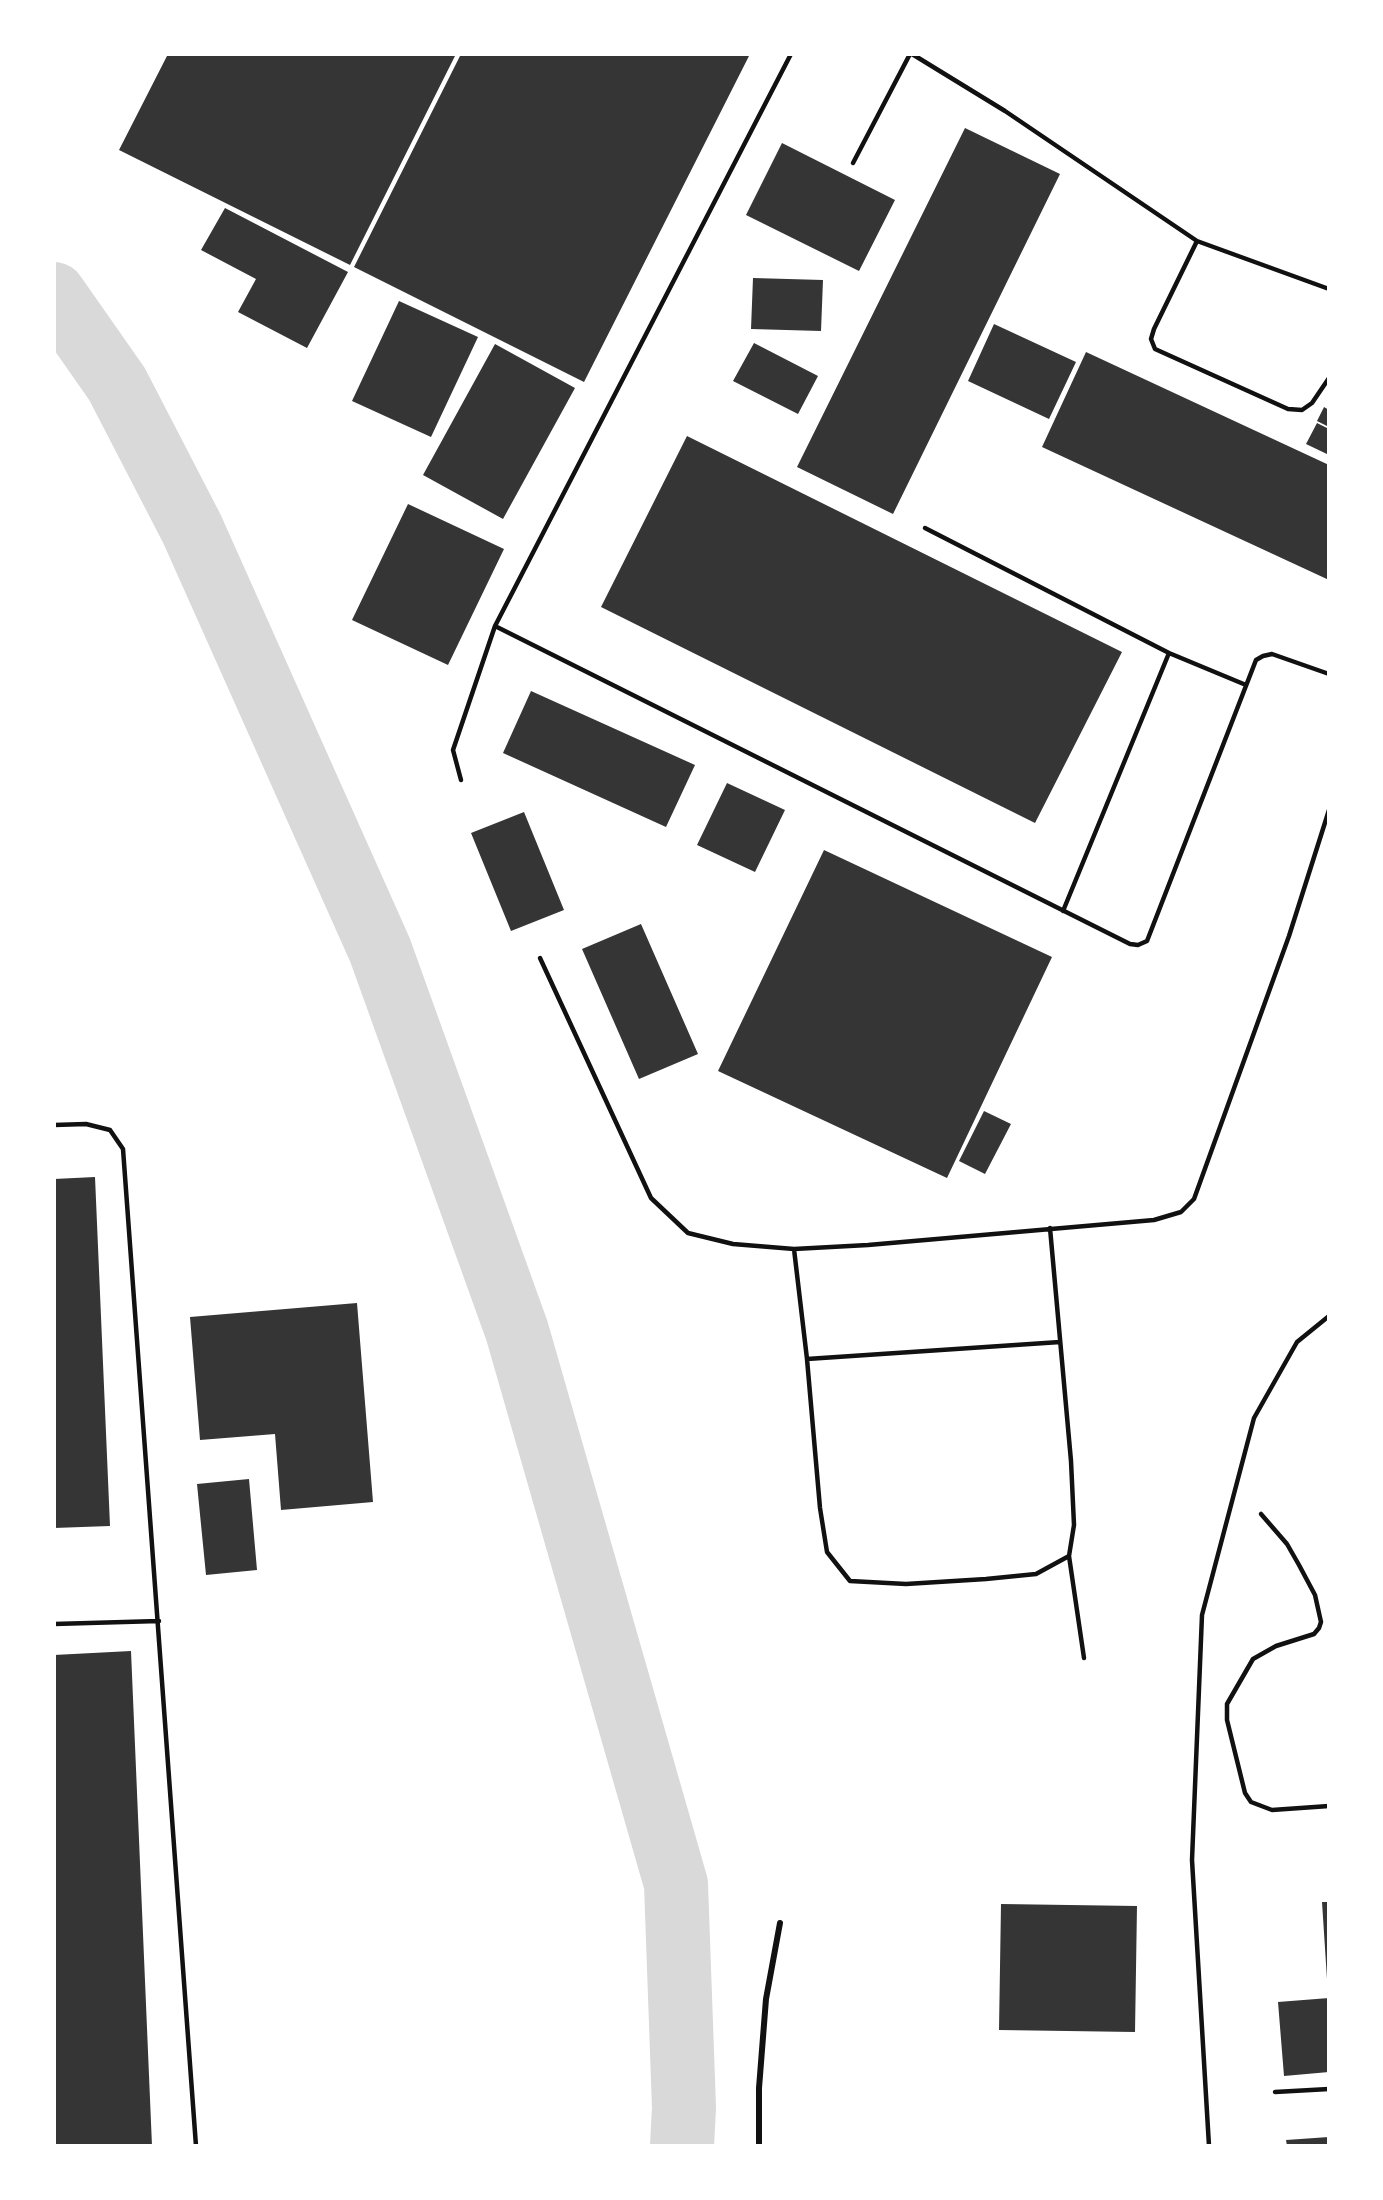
<!DOCTYPE html>
<html>
<head>
<meta charset="utf-8">
<style>
  body { margin:0 }
  #map { position:relative; width:1383px; height:2200px; overflow:hidden; background:#fff; font-family:"Varela Round",sans-serif }
  canvas { display:block }
  .frame { position:absolute; inset:0; border:56px solid #fff; pointer-events:none }
</style>
</head>
<body>
<div id="map">
<canvas width="1383" height="2200"></canvas>
<div class="frame"></div>
</div>
<script>
const c = document.querySelector('canvas').getContext('2d');
c.lineJoin = 'round';
function shape(rows) {
  const path = new Path2D();
  for (const r of rows) {
    path.moveTo(r[0], r[1]);
    for (let i = 2; i < r.length; i += 2) path.lineTo(r[i], r[i + 1]);
  }
  return path;
}
function stroke(path, color, width, dash) {
  c.strokeStyle = color;
  c.lineWidth = width;
  c.lineCap = dash ? 'butt' : 'round';
  c.setLineDash(dash || []);
  c.stroke(path);
}
function fill(path, color) {
  c.fillStyle = color;
  c.fill(path, 'evenodd');
}
const river = shape([
  [54,294,117,384,192,529,380,950,517,1331,676,1884,684,2108,682,2146]
]);
const building = shape([
  [168,54,456,54,350,265,119,150],
  [461,54,750,54,584,382,354,267],
  [965,128,1060,174,893,514,797,467],
  [782,143,895,200,859,271,746,215],
  [225,208,348,272,307,348,238,312,256,279,201,250],
  [753,278,823,280,821,331,751,329],
  [399,301,478,337,431,437,352,401],
  [994,324,1076,362,1049,419,968,381],
  [754,343,818,376,798,414,733,381],
  [495,344,575,388,503,519,423,475],
  [1086,352,1329,465,1329,580,1042,447],
  [1324,407,1329,410,1329,427,1317,421],
  [1317,423,1329,429,1329,455,1306,444],
  [687,436,1122,652,1035,823,601,607],
  [408,504,504,549,448,665,352,620],
  [531,691,695,765,666,827,503,753],
  [727,783,785,810,755,872,697,845],
  [524,812,564,910,511,931,471,833],
  [824,850,1052,957,947,1178,718,1071],
  [641,924,698,1054,639,1079,582,949],
  [984,1111,1011,1124,985,1174,959,1161],
  [95,1177,110,1526,54,1528,54,1179],
  [357,1303,373,1502,281,1510,275,1434,200,1440,190,1317],
  [249,1479,257,1570,206,1575,197,1484],
  [131,1651,152,2146,54,2146,54,1655],
  [1322,1902,1329,1902,1329,1979,1327,1979],
  [1001,1904,1137,1906,1135,2032,999,2030],
  [1329,1998,1329,2072,1284,2076,1278,2002],
  [1329,2137,1329,2146,1287,2146,1286,2140]
]);
const service = shape([
  [912,54,1005,111,1197,241,1329,289],
  [853,163,910,54],
  [1197,241,1154,329,1151,339,1155,349,1288,409,1302,410,1312,403,1329,378],
  [925,528,1169,653,1246,685],
  [495,626,1130,944,1138,945,1147,941,1256,660,1263,656,1272,654,1329,674],
  [461,780,453,750,495,626,791,54],
  [1063,911,1169,653],
  [540,958,651,1198,688,1233,733,1244,794,1249,868,1245,1154,1220,1181,1212,1194,1199,1289,936,1329,810],
  [54,1125,86,1124,110,1130,123,1149,196,2146],
  [794,1249,807,1359,820,1508,827,1552,850,1581,906,1584,986,1579,1036,1574,1069,1556,1074,1525,1071,1461,1050,1228],
  [807,1359,1060,1342],
  [1261,1514,1287,1544,1299,1565,1315,1595,1321,1622,1319,1628,1314,1634,1276,1646,1253,1659,1227,1704,1227,1720,1245,1793,1251,1802,1272,1810,1329,1806],
  [1069,1556,1084,1658],
  [54,1624,159,1621],
  [1275,2092,1329,2089],
  [1209,2146,1192,1860,1202,1615,1254,1418,1297,1342,1329,1316]
]);
const minor = shape([
  [759,2146,759,2088,766,1999,780,1923]
]);
stroke(river, '#d9d9d9', 64);
fill(building, '#353535');
stroke(service, '#111', 4.5);
stroke(minor, '#111', 6);
</script>
</body>
</html>
